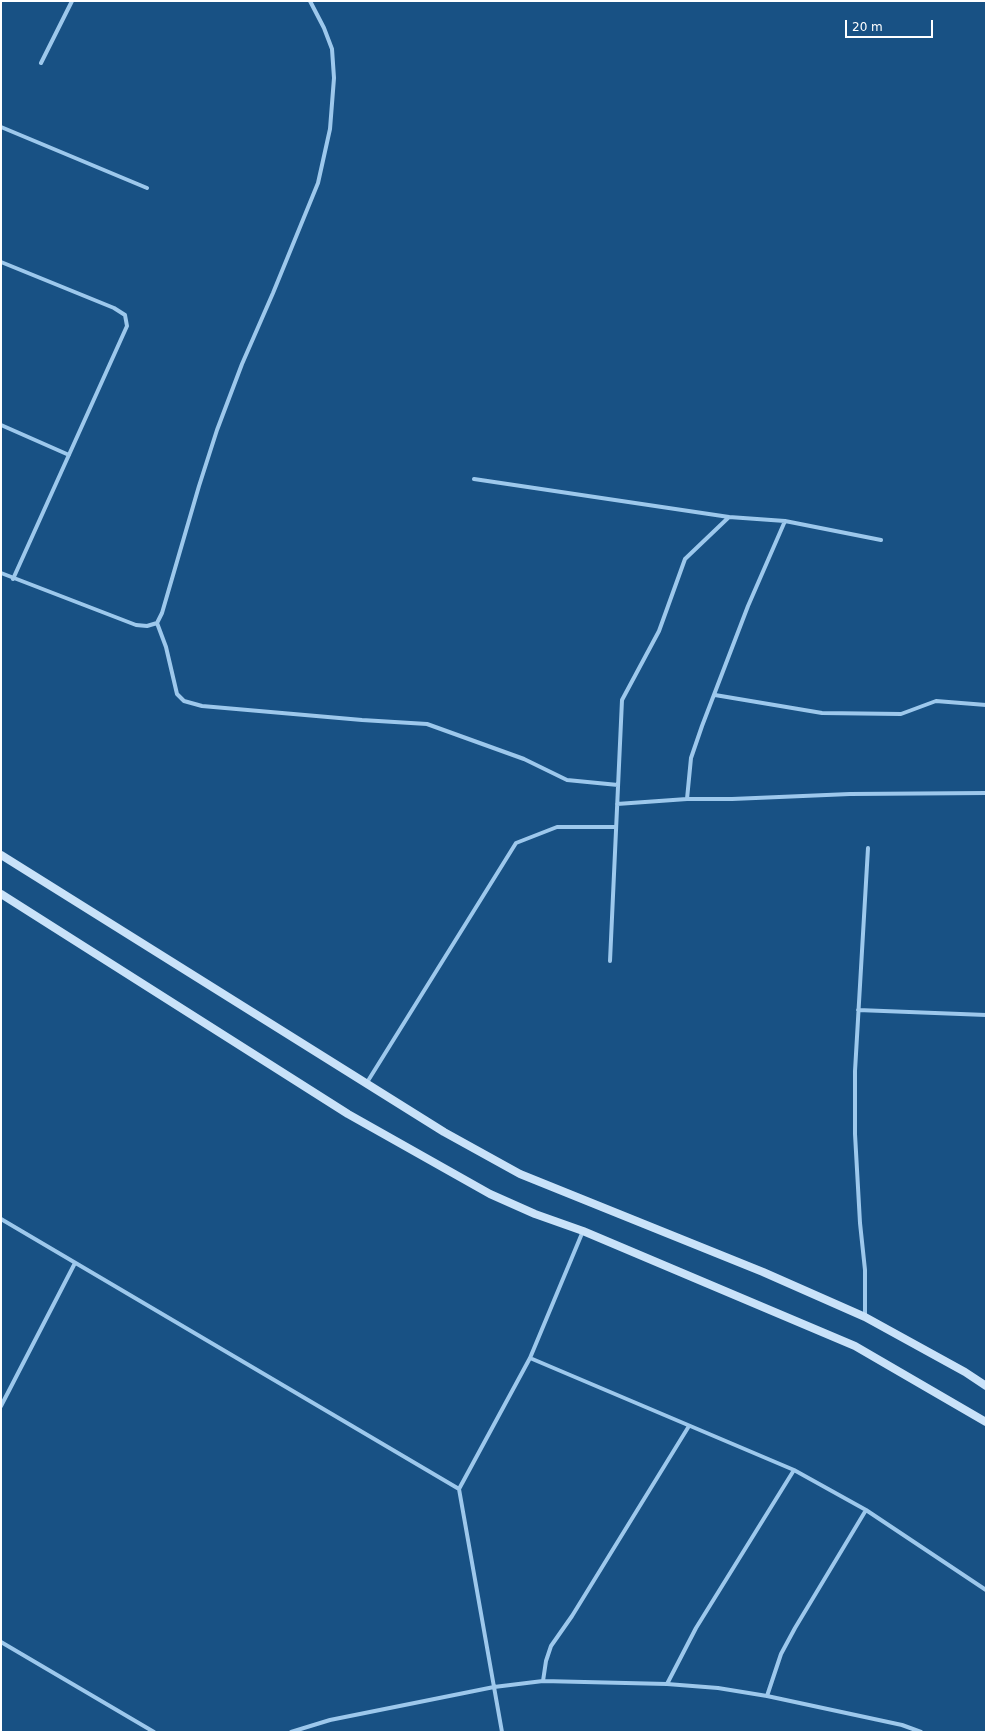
<!DOCTYPE html>
<html>
<head>
<meta charset="utf-8">
<style>
  body { margin:0 }
  #map { position:relative; width:987px; height:1733px; overflow:hidden; background:#185184; font-family:"DejaVu Sans",sans-serif }
  canvas { display:block }
  .frame { position:absolute; inset:0; border:2px solid #fff; pointer-events:none }
  .scale { position:absolute; left:845px; top:20px; width:88px; height:18px; box-sizing:border-box; border:2px solid #fff; border-top:0; padding-left:5px; font-size:12px; line-height:14px; white-space:nowrap; color:#fff; -webkit-text-stroke:3px #185184; paint-order:stroke }
</style>
</head>
<body>
<div id="map">
<canvas width="987" height="1733"></canvas>
<div class="frame"></div>
<div class="scale">20 m</div>
</div>
<script>
const c = document.querySelector('canvas').getContext('2d');
c.lineJoin = 'round';
function shape(rows) {
  const path = new Path2D();
  for (const r of rows) {
    path.moveTo(r[0], r[1]);
    for (let i = 2; i < r.length; i += 2) path.lineTo(r[i], r[i + 1]);
  }
  return path;
}
function stroke(path, color, width, dash) {
  c.strokeStyle = color;
  c.lineWidth = width;
  c.lineCap = dash ? 'butt' : 'round';
  c.setLineDash(dash || []);
  c.stroke(path);
}
const street = shape([
  [41,63,72,1],
  [1,127,147,188],
  [1,262,114,308,125,315,127,326,13,579],
  [1,425,69,455],
  [474,479,729,517,685,559,659,631,622,700,610,961],
  [729,517,785,521,881,540],
  [1,573,136,625,147,626,157,623,162,613,199,486,217,430,242,364,273,293,318,183,330,129,334,78,332,49,324,28,310,1],
  [157,623,166,647,177,694,184,701,202,706,362,720,427,724,524,759,567,780,618,785],
  [715,695,822,713,901,714,936,701,986,705],
  [687,799,691,758,702,726,748,606,785,521],
  [617,804,687,799,732,799,850,794,986,793],
  [858,1010,986,1015],
  [366,1084,516,843,557,827,616,827],
  [1,1219,459,1489,530,1358,583,1231],
  [865,1317,865,1270,860,1223,855,1134,855,1071,868,848],
  [530,1358,794,1470,866,1510,986,1590],
  [1,1406,75,1263],
  [1,1642,154,1732],
  [543,1681,546,1661,551,1646,572,1616,689,1426],
  [667,1684,696,1628,794,1470],
  [767,1696,781,1654,795,1628,866,1510],
  [291,1732,330,1720,494,1687,459,1489],
  [502,1732,494,1687,543,1681,667,1684,718,1688,767,1696,902,1725,921,1732]
]);
const secondary = shape([
  [1,855,444,1132,520,1174,763,1272,865,1317,965,1372,986,1386],
  [1,894,348,1114,490,1194,535,1214,583,1231,855,1346,986,1422]
]);
stroke(street, '#9dc8ec', 4);
stroke(secondary, '#c9e2f9', 8);
</script>
</body>
</html>
